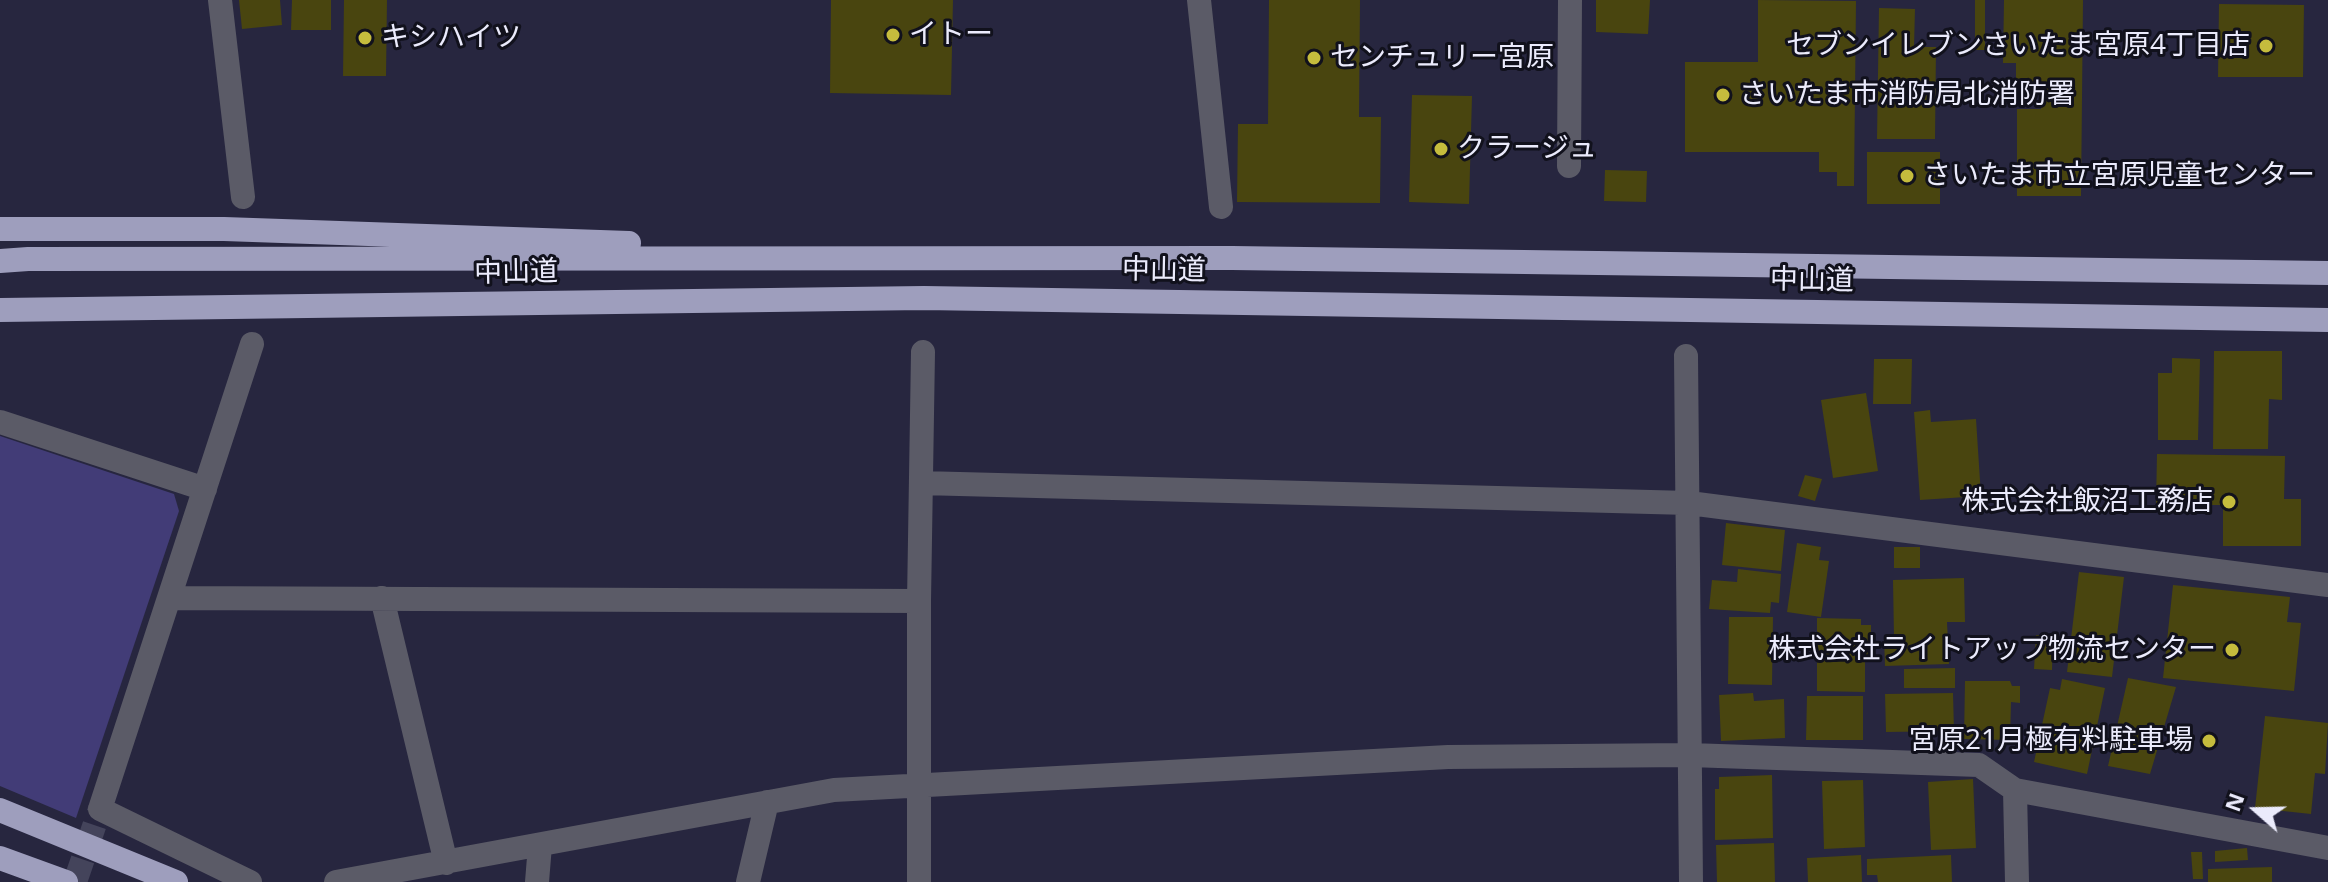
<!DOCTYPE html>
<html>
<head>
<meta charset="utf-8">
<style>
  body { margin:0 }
  #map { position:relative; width:2328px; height:882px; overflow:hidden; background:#27263f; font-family:"Open Sans",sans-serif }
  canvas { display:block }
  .north { position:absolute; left:2216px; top:770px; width:80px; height:80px; -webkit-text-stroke:6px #11111c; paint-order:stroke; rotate:290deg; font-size:22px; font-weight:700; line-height:32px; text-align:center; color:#ebebfc }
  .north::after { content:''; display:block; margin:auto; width:28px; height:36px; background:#ebebfc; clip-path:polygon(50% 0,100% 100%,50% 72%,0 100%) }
</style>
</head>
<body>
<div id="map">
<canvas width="2328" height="882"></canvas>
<div class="north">N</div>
</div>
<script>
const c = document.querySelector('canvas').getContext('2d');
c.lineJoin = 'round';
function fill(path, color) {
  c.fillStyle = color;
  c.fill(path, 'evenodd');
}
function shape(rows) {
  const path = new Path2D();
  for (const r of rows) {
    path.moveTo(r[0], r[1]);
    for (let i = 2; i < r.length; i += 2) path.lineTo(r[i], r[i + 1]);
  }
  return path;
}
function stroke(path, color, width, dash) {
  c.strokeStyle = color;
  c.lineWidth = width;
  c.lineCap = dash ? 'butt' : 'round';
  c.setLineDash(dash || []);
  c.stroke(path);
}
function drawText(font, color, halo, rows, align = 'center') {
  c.font = font + ' "Open Sans","Noto Sans JP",sans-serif';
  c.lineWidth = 6;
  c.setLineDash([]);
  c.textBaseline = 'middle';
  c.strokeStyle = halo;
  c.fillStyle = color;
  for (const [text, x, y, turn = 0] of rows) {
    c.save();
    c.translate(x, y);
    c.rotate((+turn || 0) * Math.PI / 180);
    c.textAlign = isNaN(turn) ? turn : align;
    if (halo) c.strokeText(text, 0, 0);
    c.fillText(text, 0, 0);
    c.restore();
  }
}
const green = shape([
  [0,436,174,494,179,511,76,818,0,786]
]);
const building = shape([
  [239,0,280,0,282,25,242,29],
  [292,0,331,0,331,30,291,30],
  [344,0,387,0,386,76,343,76],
  [831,0,953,0,951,95,830,93],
  [1269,0,1360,0,1359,117,1381,117,1380,203,1237,202,1238,124,1268,124],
  [1596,0,1650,0,1648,34,1596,32],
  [1758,0,1856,1,1854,186,1837,186,1837,172,1819,172,1819,152,1685,152,1685,62,1758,62],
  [1975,0,1985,0,1985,50,1975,50],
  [2004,0,2083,0,2081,196,2017,196,2017,109,2041,109,2041,84,2016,83,2016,63,2003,63],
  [2219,4,2304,5,2303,77,2218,77],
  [1879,8,1915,9,1914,47,1936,47,1935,139,1877,139],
  [1412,95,1472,96,1469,204,1409,202],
  [1867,152,1940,152,1940,204,1867,204],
  [1605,170,1647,171,1646,202,1604,201],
  [2214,351,2282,351,2282,400,2269,399,2268,449,2213,449],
  [2172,358,2200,359,2198,440,2158,440,2158,373,2172,373],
  [1874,359,1912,359,1911,404,1873,404],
  [1866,393,1878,471,1833,478,1821,400],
  [1930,410,1931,422,1976,419,1981,496,1920,500,1914,412],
  [2157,454,2285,456,2284,499,2301,499,2301,546,2223,546,2223,505,2156,505],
  [1805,475,1822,479,1815,501,1798,496],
  [1726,523,1785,530,1781,571,1722,565],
  [1797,543,1821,547,1819,560,1829,561,1821,617,1787,612],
  [1894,547,1920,547,1920,568,1894,568],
  [1738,569,1781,574,1779,603,1771,602,1770,613,1709,609,1712,580,1737,582],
  [2079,572,2124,577,2112,677,2067,672],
  [1964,578,1965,622,1947,622,1949,664,1885,666,1884,637,1894,637,1893,580],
  [2173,585,2290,597,2287,622,2301,623,2294,691,2163,678],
  [1729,617,1773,617,1772,685,1728,684],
  [1817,618,1861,619,1861,625,1871,625,1871,661,1865,661,1865,692,1817,691],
  [2036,635,2053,636,2052,670,2034,669],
  [1955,668,1955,688,1904,688,1904,669],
  [2128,678,2176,687,2150,774,2108,766],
  [2062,679,2105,688,2087,774,2034,762,2050,688,2060,690],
  [1965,681,2010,681,2012,686,2020,686,2020,703,2011,702,2010,740,1964,739],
  [1753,693,1754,701,1784,699,1785,738,1721,741,1719,695],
  [1953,693,1954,731,1886,732,1885,694],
  [1807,696,1863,696,1863,740,1806,740],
  [2265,716,2328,723,2325,774,2315,773,2311,814,2255,808],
  [1772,775,1773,838,1715,840,1715,789,1719,789,1719,777],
  [1973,779,1976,848,1931,850,1928,782],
  [1863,780,1865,847,1824,849,1822,781],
  [1774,843,1775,882,1717,882,1716,845],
  [2247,848,2248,860,2215,862,2215,851],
  [2191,852,2202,852,2203,879,2193,879],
  [1861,855,1862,882,1808,882,1807,858],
  [1951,855,1952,882,1878,882,1877,875,1867,875,1867,859],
  [2272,867,2272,882,2208,882,2208,869]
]);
const minorTunnel = shape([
  [75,882,100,809]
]);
const minor = shape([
  [220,0,243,197],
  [1199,0,1221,207],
  [1569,166,1570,0],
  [1686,356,1691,882],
  [0,422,205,489],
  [921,483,1689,503,2328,585],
  [169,598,919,601],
  [382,598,446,863],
  [2015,790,2017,882],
  [250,882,100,809,252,344],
  [336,882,834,790,1448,757,1690,755,1979,765,2015,790,2328,848],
  [537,882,540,845],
  [748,882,767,802],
  [919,882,919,601,923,352]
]);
const highway = shape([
  [0,229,224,229,629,243],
  [0,261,28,259,1232,258,2328,273],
  [0,310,924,298,2328,320],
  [0,810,176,882],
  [0,858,66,882]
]);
const markers = [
  [893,35,8,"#c5bc3d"],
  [365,38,8,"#c5bc3d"],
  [2266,46,8,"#c5bc3d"],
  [1314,58,8,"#c5bc3d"],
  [1723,95,8,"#c5bc3d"],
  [1441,149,8,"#c5bc3d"],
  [1907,176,8,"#c5bc3d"],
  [2229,502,8,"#c5bc3d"],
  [2232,650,8,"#c5bc3d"],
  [2209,741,8,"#c5bc3d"]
];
const poiNames = [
  ["イトー",909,35],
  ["キシハイツ",381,38],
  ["セブンイレブンさいたま宮原4丁目店",2250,46,"right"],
  ["センチュリー宮原",1330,58],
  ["さいたま市消防局北消防署",1739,95],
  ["クラージュ",1457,149],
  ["さいたま市立宮原児童センター",1923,176],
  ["株式会社飯沼工務店",2213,502,"right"],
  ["株式会社ライトアップ物流センター",2216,650,"right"],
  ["宮原21月極有料駐車場",2193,741,"right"]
];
const streetNames = [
  ["中山道",1164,271,1],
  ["中山道",516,273,-1],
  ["中山道",1812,281,1]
];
fill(green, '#423c77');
fill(building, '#49450f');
stroke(minorTunnel, '#44445b', 24, [24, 12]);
stroke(minor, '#5b5b67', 24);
stroke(highway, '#9e9ebd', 24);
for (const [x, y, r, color] of markers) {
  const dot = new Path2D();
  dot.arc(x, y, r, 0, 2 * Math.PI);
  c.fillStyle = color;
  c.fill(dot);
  stroke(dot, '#11111c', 3);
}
drawText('28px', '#ebebfc', '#11111c', poiNames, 'left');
drawText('28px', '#ebebfc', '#11111c', streetNames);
</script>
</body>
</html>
